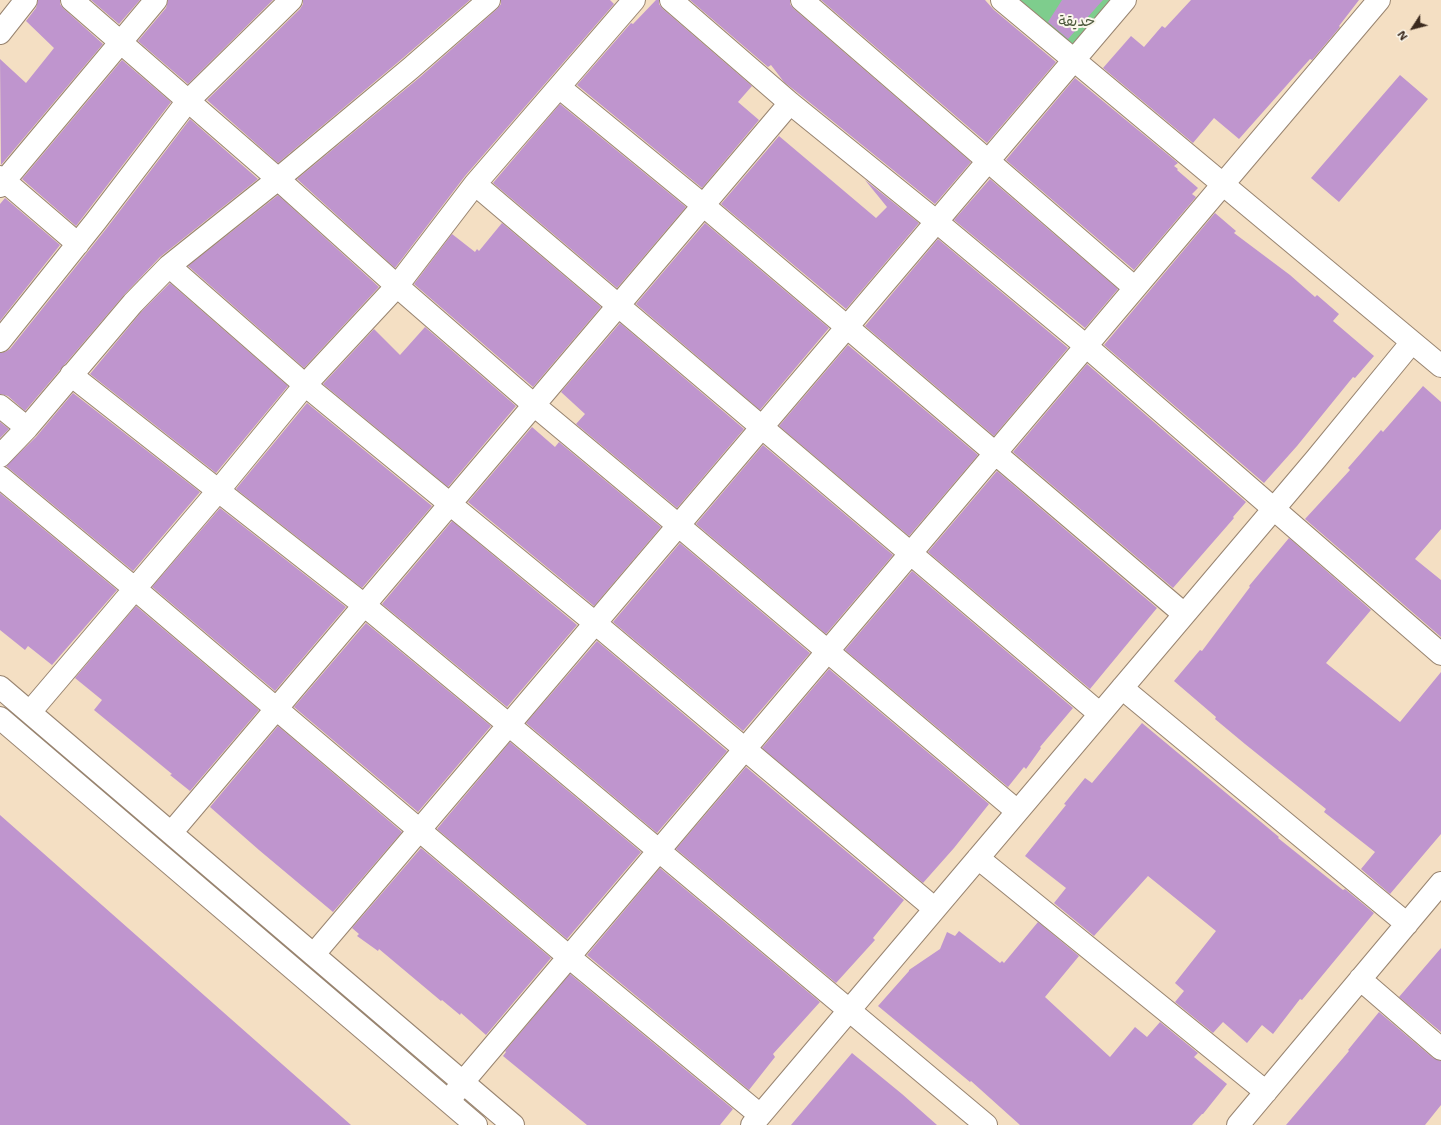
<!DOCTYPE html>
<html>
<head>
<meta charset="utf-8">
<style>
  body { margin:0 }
  #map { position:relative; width:1441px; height:1125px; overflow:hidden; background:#f4dfc3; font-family:"Shantell Sans",sans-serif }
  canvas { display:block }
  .north { position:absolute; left:1393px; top:8px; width:40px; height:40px; -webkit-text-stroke:3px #fbf7ec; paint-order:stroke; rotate:234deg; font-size:11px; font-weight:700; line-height:16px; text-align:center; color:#3b2a1e }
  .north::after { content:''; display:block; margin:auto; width:14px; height:18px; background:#3b2a1e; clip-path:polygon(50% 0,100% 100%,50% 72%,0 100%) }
</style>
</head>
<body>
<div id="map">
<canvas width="1441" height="1125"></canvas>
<div class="north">N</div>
</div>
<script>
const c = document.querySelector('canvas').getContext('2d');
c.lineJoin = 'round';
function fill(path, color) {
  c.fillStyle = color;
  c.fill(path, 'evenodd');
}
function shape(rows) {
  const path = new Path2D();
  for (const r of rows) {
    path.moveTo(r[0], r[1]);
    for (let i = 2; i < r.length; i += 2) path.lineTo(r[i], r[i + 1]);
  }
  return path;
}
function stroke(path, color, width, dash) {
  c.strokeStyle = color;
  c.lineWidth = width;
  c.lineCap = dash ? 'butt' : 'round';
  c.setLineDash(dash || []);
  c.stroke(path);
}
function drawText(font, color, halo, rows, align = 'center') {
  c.font = font + ' "Shantell Sans","Playpen Sans Arabic",sans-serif';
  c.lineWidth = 4;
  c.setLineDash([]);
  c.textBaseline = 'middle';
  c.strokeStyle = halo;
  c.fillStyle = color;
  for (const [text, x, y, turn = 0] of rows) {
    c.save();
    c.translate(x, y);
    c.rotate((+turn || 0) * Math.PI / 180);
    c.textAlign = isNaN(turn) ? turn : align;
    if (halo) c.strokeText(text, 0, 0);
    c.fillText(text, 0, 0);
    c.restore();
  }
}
const green = shape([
  [1013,0,1126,0,1080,54]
]);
const building = shape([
  [38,0,60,0,60,4,64,9,103,44,1,165,0,59,26,83,54,48,26,21,36,8],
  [91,0,140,0,119,24],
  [168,0,273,0,188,84,138,41,166,8],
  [303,0,470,0,403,58,278,163,207,100,300,9,303,4],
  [501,0,610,0,614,4,465,176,395,268,297,179,419,78,497,9,501,4],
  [656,0,659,0,659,4,663,9,752,86,738,102,759,120,702,188,577,85,631,23,633,24],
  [690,0,790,0,790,4,794,9,971,162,935,204,798,93,784,82,771,65,768,67],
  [821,0,985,0,994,10,1056,62,987,143],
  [1062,0,1103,0,1068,39,1048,22],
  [1191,0,1359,0,1339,26,1340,27,1312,60,1310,59,1239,139,1214,118,1193,143,1103,68,1131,36,1144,47,1162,26,1165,28],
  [122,60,171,102,76,226,22,179],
  [1400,75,1428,99,1339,202,1311,178],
  [1075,78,1178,163,1174,166,1178,169,1177,170,1198,188,1192,194,1196,197,1134,270,1006,160],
  [560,104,686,207,617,288,493,183],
  [190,119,258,179,160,257,124,295,25,411,8,396,0,394,0,353,5,352,10,349,106,229],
  [779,136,876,218,887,207,865,180,919,223,846,309,721,204],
  [990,179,1118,289,1085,328,954,220],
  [278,195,379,287,304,368,188,266],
  [5,198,60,245,0,321,0,204],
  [1215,213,1236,231,1234,233,1290,275,1315,297,1317,295,1339,314,1333,321,1374,356,1355,378,1353,377,1297,446,1264,483,1104,345],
  [502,223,601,307,533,387,414,284,452,234,475,252,477,249,479,251],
  [705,223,829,328,760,410,636,304],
  [938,239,1068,348,994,436,865,326],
  [170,283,288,386,216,473,90,374,142,311],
  [620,323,744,429,677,508,576,424,585,414,561,392],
  [425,327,516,406,448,487,323,384,374,329,400,355],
  [848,345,978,455,909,536,779,426],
  [1087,364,1246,502,1233,517,1234,518,1173,588,1013,452],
  [1423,386,1441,402,1441,529,1415,559,1441,580,1441,637,1305,519,1350,470,1348,468,1381,430,1383,432],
  [73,393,200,492,133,571,6,466,36,437],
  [307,403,432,506,362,588,236,489],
  [0,422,9,429,0,438],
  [532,427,555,447,559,442,661,527,594,606,468,502],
  [763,445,893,555,826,634,696,524],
  [997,471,1157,608,1090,689,928,552],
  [0,493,117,590,52,665,28,646,25,650,0,630],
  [220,508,346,607,275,691,152,587],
  [452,521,577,625,507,707,382,604],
  [1289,538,1371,610,1326,663,1400,722,1441,672,1441,834,1390,894,1361,869,1375,852,1324,812,1326,809,1245,744,1215,719,1216,717,1174,681,1200,650,1202,651,1250,587,1249,586],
  [680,543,810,653,743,731,613,622],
  [912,571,1073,708,1040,747,1041,748,1026,769,1024,767,1008,787,845,650],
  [136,606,259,710,190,791,170,775,172,774,94,710,102,700,75,678],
  [366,623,491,726,418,812,294,707],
  [597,641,727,751,657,833,526,723],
  [829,669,989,804,954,848,923,883,762,748],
  [1142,723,1279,837,1278,838,1343,890,1345,889,1374,913,1302,1000,1300,999,1273,1034,1262,1025,1247,1043,1223,1022,1213,1033,1175,1002,1184,991,1175,983,1216,931,1148,876,1094,936,1054,903,1066,888,1025,856,1066,805,1064,804,1085,778,1092,783],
  [278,726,402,832,333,912,259,850,210,807],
  [510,742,641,852,567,939,437,829],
  [746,767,904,900,873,938,875,940,836,983,676,849],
  [0,815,351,1125,0,1125],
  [421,848,551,958,486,1035,461,1013,460,1015,442,1000,441,1001,379,949,378,951,357,936,359,934,352,928],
  [660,868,820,1002,773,1054,775,1057,749,1090,587,955],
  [1038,922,1079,956,1045,997,1110,1057,1135,1027,1147,1037,1160,1022,1198,1053,1194,1057,1227,1084,1203,1114,1202,1114,1192,1125,1020,1125,971,1081,970,1082,878,1006,909,971,909,970,940,949,947,932,955,936,959,931,1000,963,1002,961,1004,963],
  [1441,948,1441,1032,1399,997],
  [570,974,733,1109,720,1125,587,1125,503,1056,506,1052,505,1051],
  [1379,1012,1433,1058,1441,1061,1441,1105,1425,1125,1286,1125,1349,1051,1348,1050],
  [852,1053,902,1094,937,1125,791,1125]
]);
const minor = shape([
  [72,0,278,179,397,286,534,405,678,525,1017,811],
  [671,0,790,103,937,222,1086,346,1441,654],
  [802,0,1135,288],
  [1002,0,1441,366],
  [0,33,26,0],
  [559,87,703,205,847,327,1184,614],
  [0,177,78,244],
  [475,184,1100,714],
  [0,186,156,0],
  [169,266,305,385,595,623,935,909],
  [0,341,96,221,187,102,291,0],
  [71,375,364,605,509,725,986,1125],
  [0,406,27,428],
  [0,456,27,428,133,303,169,266,278,179,411,68,489,0],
  [0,477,134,588,569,957,760,1115],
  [0,687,513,1125],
  [1122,688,1407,924],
  [30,712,218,491,305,385,397,286,475,184,634,0],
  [0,718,476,1125],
  [171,833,790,103],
  [978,858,1266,1092],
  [314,954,1125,0],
  [1360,979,1441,1049],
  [449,1101,463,1082,1379,0],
  [752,1125,1316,459,1412,342],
  [1238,1125,1441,883]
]);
const parkNames = [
  ["حديقة",1077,22]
];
fill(green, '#7ecd8d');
fill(building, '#bf95ce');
stroke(minor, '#988470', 24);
stroke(minor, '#fff', 22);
drawText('15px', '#4f5b3f', '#fbf7ec', parkNames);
</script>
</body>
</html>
